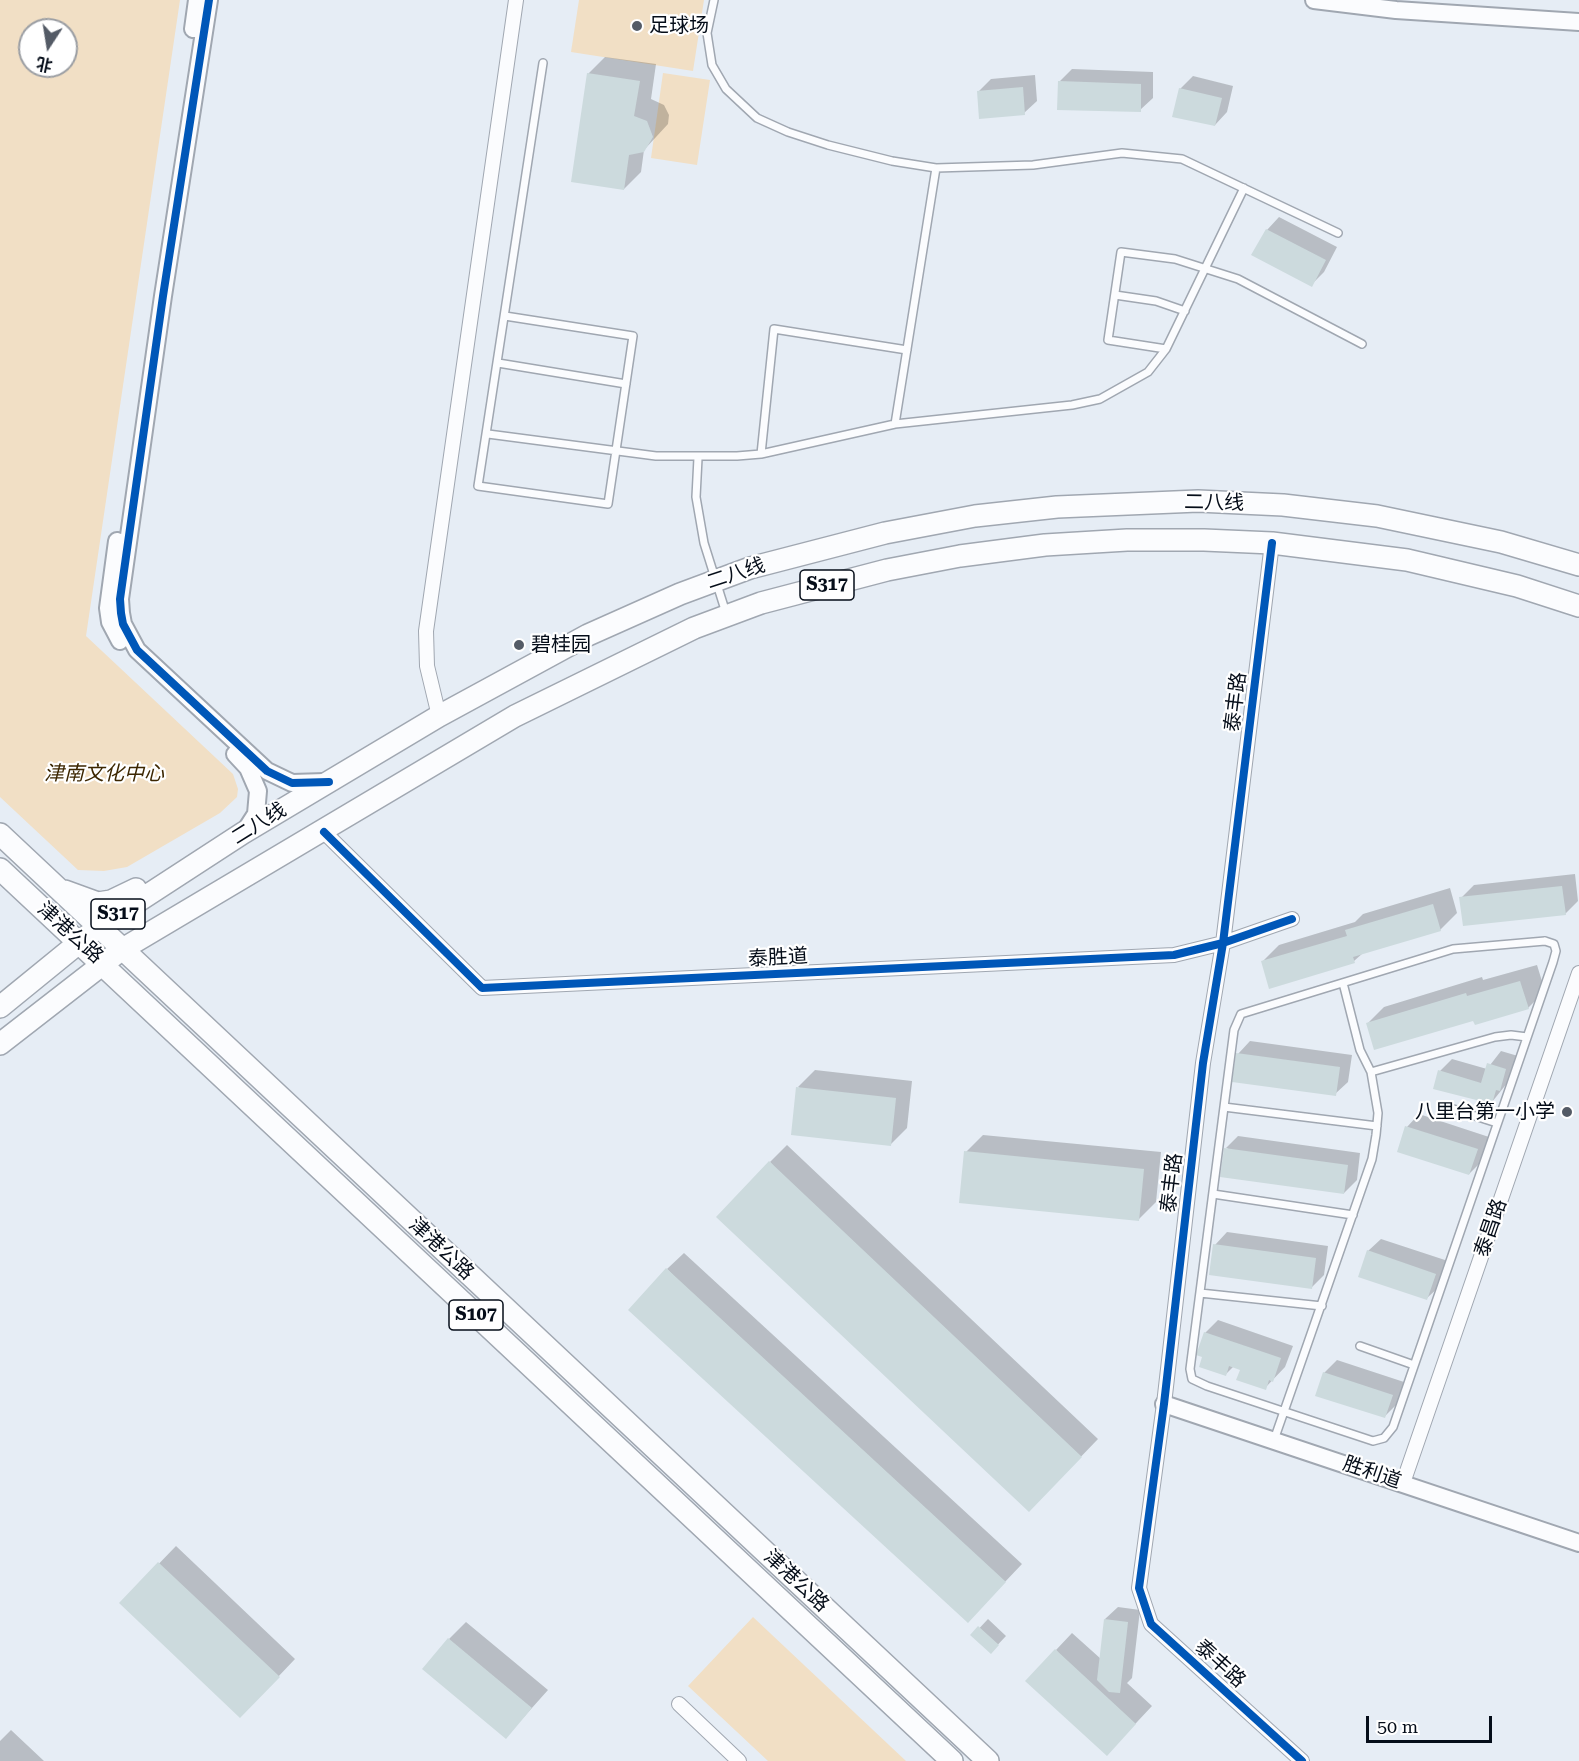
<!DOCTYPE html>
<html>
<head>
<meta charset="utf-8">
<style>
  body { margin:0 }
  #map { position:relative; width:1579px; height:1761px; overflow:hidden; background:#e6edf5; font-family:"Roboto Serif","Noto Sans SC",serif }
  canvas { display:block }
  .north { position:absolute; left:18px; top:18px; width:60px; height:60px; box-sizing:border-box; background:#fff; border:2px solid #9b9ea3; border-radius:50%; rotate:192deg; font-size:16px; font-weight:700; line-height:24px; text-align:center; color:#050d19 }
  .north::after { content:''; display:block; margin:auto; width:21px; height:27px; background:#545b66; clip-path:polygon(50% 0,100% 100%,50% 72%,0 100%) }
  .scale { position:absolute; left:1366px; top:1716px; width:126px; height:27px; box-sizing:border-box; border:3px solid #050d19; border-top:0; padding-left:8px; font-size:18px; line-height:21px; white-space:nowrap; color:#050d19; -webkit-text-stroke:4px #fff; paint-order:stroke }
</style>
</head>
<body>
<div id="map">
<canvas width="1579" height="1761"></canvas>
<div class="north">北</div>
<div class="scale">50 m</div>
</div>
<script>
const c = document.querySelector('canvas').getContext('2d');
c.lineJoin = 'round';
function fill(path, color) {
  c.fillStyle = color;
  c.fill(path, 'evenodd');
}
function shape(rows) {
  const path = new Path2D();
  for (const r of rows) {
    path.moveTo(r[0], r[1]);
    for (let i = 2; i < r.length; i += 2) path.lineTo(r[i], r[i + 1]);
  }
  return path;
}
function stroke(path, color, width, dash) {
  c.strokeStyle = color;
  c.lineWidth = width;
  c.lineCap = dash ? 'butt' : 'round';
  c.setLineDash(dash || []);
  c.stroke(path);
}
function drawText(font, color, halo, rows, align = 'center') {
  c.font = font + ' "Roboto Serif","Noto Sans SC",serif';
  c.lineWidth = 4.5;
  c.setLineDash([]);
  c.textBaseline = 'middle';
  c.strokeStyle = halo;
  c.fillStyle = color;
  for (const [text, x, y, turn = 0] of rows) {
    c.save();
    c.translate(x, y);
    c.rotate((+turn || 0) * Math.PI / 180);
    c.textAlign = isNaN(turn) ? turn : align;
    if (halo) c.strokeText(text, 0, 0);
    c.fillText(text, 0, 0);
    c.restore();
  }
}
const green = shape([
  [0,0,180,0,86,636,233,774,238,789,237,797,220,813,127,867,104,871,78,870,0,797],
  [30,30,66,30,66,66,30,66],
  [579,0,704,0,693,71,571,52],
  [663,73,710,80,697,165,651,158],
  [753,1617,906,1761,768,1761,688,1686]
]);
const shadow = shape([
  [605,57,656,64,651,99,664,105,669,115,668,124,644,150,641,172,624,189,588,74],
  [1072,69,1153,72,1153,98,1140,110,1059,82],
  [1035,75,1037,101,1024,113,978,92,991,79],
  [1193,76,1233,86,1227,112,1215,125,1180,89],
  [1279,217,1337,247,1324,272,1311,285,1267,230],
  [1575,874,1578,901,1565,914,1461,898,1474,885],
  [1450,888,1457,913,1440,930,1363,953,1354,961,1270,987,1262,962,1279,945,1355,922,1363,914],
  [1537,965,1545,991,1528,1008,1474,1019,1367,1024,1384,1007,1482,977,1483,980],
  [1250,1041,1352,1055,1348,1082,1335,1094,1238,1054],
  [1501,1051,1518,1056,1512,1077,1492,1102,1440,1071,1452,1059,1487,1069],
  [815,1070,912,1081,907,1128,890,1145,798,1087],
  [1419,1114,1489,1137,1482,1161,1469,1174,1407,1127],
  [983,1135,1161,1152,1156,1202,1139,1219,966,1152],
  [1238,1136,1360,1153,1357,1180,1344,1193,1226,1148],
  [787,1145,1098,1439,1046,1493,770,1162],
  [1227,1232,1328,1246,1324,1275,1312,1287,1215,1245],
  [1381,1239,1448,1261,1440,1286,1427,1298,1368,1251],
  [684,1253,1022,1564,984,1604,667,1269],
  [1218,1320,1293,1346,1285,1367,1265,1388,1242,1369,1234,1366,1226,1374,1205,1333],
  [1337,1360,1404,1382,1397,1404,1384,1417,1324,1373],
  [176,1546,295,1659,257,1699,121,1603],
  [1118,1607,1140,1610,1132,1678,1127,1683,1152,1706,1123,1737,1056,1650,1072,1633,1101,1659,1105,1619],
  [988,1619,1006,1636,991,1652,973,1635],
  [466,1622,548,1690,506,1737,449,1639],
  [11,1730,44,1761,0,1761,0,1741]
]);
const building = shape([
  [587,73,640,81,634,116,647,121,653,137,644,152,629,155,624,190,571,182],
  [1058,81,1141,84,1141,112,1057,110],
  [1023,87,1025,115,979,119,977,91],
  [1179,88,1222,98,1215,126,1172,117],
  [1266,229,1326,260,1312,287,1251,255],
  [1562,886,1566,915,1463,926,1459,897],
  [1433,904,1441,931,1353,957,1355,963,1269,989,1261,961,1347,936,1345,930],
  [1520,981,1529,1009,1475,1025,1473,1021,1374,1050,1366,1023,1466,993,1467,996],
  [1236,1053,1340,1067,1336,1096,1232,1082],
  [1487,1063,1506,1069,1500,1091,1496,1090,1492,1104,1433,1089,1438,1070,1481,1083],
  [796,1087,896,1098,891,1146,791,1135],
  [1405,1126,1478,1149,1469,1175,1397,1152],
  [1224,1148,1348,1165,1344,1194,1220,1177],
  [964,1151,1144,1169,1139,1221,959,1203],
  [769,1161,1082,1457,1029,1512,716,1217],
  [1213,1244,1316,1258,1312,1289,1209,1275],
  [1367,1250,1436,1274,1427,1300,1358,1277],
  [666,1268,1006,1582,968,1623,628,1310],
  [1204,1332,1281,1358,1273,1382,1269,1380,1266,1390,1236,1380,1240,1370,1229,1366,1226,1376,1199,1367,1202,1357,1196,1355],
  [1323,1372,1393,1395,1385,1418,1315,1396],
  [158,1562,280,1677,240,1718,119,1603],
  [1104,1619,1128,1622,1120,1693,1109,1692,1097,1680],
  [978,1626,999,1645,991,1654,970,1635],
  [448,1638,532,1708,506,1739,422,1669],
  [1055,1649,1136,1724,1107,1756,1025,1681]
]);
const service = shape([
  [714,0,707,33,712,65,726,89,757,118,788,132,828,145,892,161,936,168,1033,165,1122,153,1182,159,1338,233],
  [1115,295,1156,301,1185,311],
  [505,316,633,336,608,504,478,486,543,63],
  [1166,349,1108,340,1121,252,1175,259,1238,279,1362,344],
  [498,363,626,384],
  [895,424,936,168],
  [488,434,656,456,737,456,761,454,895,424,1072,405,1100,399,1148,372,1166,349,1244,188],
  [761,454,774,329,907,350],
  [698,458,696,497,704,543,726,613],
  [1545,941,1554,944,1556,951,1553,962,1393,1427,1384,1438,1373,1441,1207,1386,1192,1379,1190,1369,1234,1030,1241,1014,1453,949,1545,941],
  [1371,1072,1495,1037,1511,1035,1527,1037],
  [1444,1106,1497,1123],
  [1224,1107,1377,1126],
  [1213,1194,1353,1215],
  [1200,1293,1322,1306],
  [1360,1346,1414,1365],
  [1274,1440,1372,1159,1376,1135,1378,1113,1371,1072,1360,1050,1343,983]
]);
const minor = shape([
  [1272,543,1223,943,1203,1063,1164,1404,1139,1588,1151,1624,1302,1761],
  [439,716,427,666,426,631,516,0],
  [324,832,482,988,1174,955,1223,943,1292,919],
  [1403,1483,1579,973],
  [679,1704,739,1761]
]);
const tertiary = shape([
  [209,0,163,296,120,599,121,613,123,624,137,650,267,771,292,783,325,782],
  [1314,0,1396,10,1579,22],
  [193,29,197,0],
  [117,541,108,608,110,622,120,641],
  [235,754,248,768,258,791,256,814,245,831],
  [1164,1404,1579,1543]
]);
const primary = shape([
  [0,834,988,1761],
  [0,869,952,1761],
  [65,891,98,903,111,901,136,889],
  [0,1007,97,928,243,833,439,716,588,635,680,594,750,568,885,533,975,516,1057,507,1198,501,1283,505,1377,516,1501,542,1579,565],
  [0,1044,121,950,515,716,694,628,761,603,887,570,960,556,1045,545,1127,540,1204,540,1272,543,1407,560,1517,586,1579,606]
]);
const cycleway = shape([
  [209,0,163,296,120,599,121,613,123,624,137,650,267,771,292,783,329,782],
  [1272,543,1223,943,1203,1063,1164,1404,1139,1588,1151,1624,1302,1761],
  [324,832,482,988,1174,955,1223,943,1292,919]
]);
const markers = [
  [637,26,6,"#545b66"],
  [519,645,6,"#545b66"],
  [1567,1112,6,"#545b66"]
];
const shields = [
  [827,585,54],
  [118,914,54],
  [476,1315,54]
];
const shieldNames = [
  ["S317",827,585],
  ["S317",118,914],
  ["S107",476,1315]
];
const poiNames = [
  ["足球场",649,26],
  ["碧桂园",531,645],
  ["八里台第一小学",1555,1112,"right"]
];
const streetNames = [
  ["二八线",1214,503,1],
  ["二八线",736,574,-18],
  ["泰丰路",1236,702,-83],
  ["二八线",259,824,-32],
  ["津港公路",70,933,42],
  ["泰胜道",778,958,-3],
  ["泰丰路",1172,1183,-83],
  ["泰昌路",1491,1228,-71],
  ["津港公路",441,1249,43],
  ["胜利道",1372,1473,19],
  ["津港公路",796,1581,43],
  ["泰丰路",1220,1664,42]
];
const parkNames = [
  ["津南文化中心",104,774]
];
fill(green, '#f1dfc5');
fill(shadow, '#0003');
fill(building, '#ccdadd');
stroke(service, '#a0a7b1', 10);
stroke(minor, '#a0a7b1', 16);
stroke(tertiary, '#a0a7b1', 20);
stroke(primary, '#a0a7b1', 24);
stroke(service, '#fbfcfe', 7);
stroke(minor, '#fbfcfe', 14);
stroke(tertiary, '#fbfcfe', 16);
stroke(primary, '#fbfcfe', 21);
stroke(cycleway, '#0057b8', 8);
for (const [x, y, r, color] of markers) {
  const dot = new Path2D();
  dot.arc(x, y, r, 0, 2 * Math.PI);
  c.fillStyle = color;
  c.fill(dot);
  stroke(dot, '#fff', 2);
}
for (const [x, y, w] of shields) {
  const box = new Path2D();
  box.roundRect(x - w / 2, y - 15, w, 30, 4.5);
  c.fillStyle = '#fff';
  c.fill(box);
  stroke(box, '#050d19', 1.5);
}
drawText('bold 18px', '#050d19', null, shieldNames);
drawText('20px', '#050d19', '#fff', poiNames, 'left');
drawText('20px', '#050d19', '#fff', streetNames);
drawText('italic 20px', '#3c2601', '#fff', parkNames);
</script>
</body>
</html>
